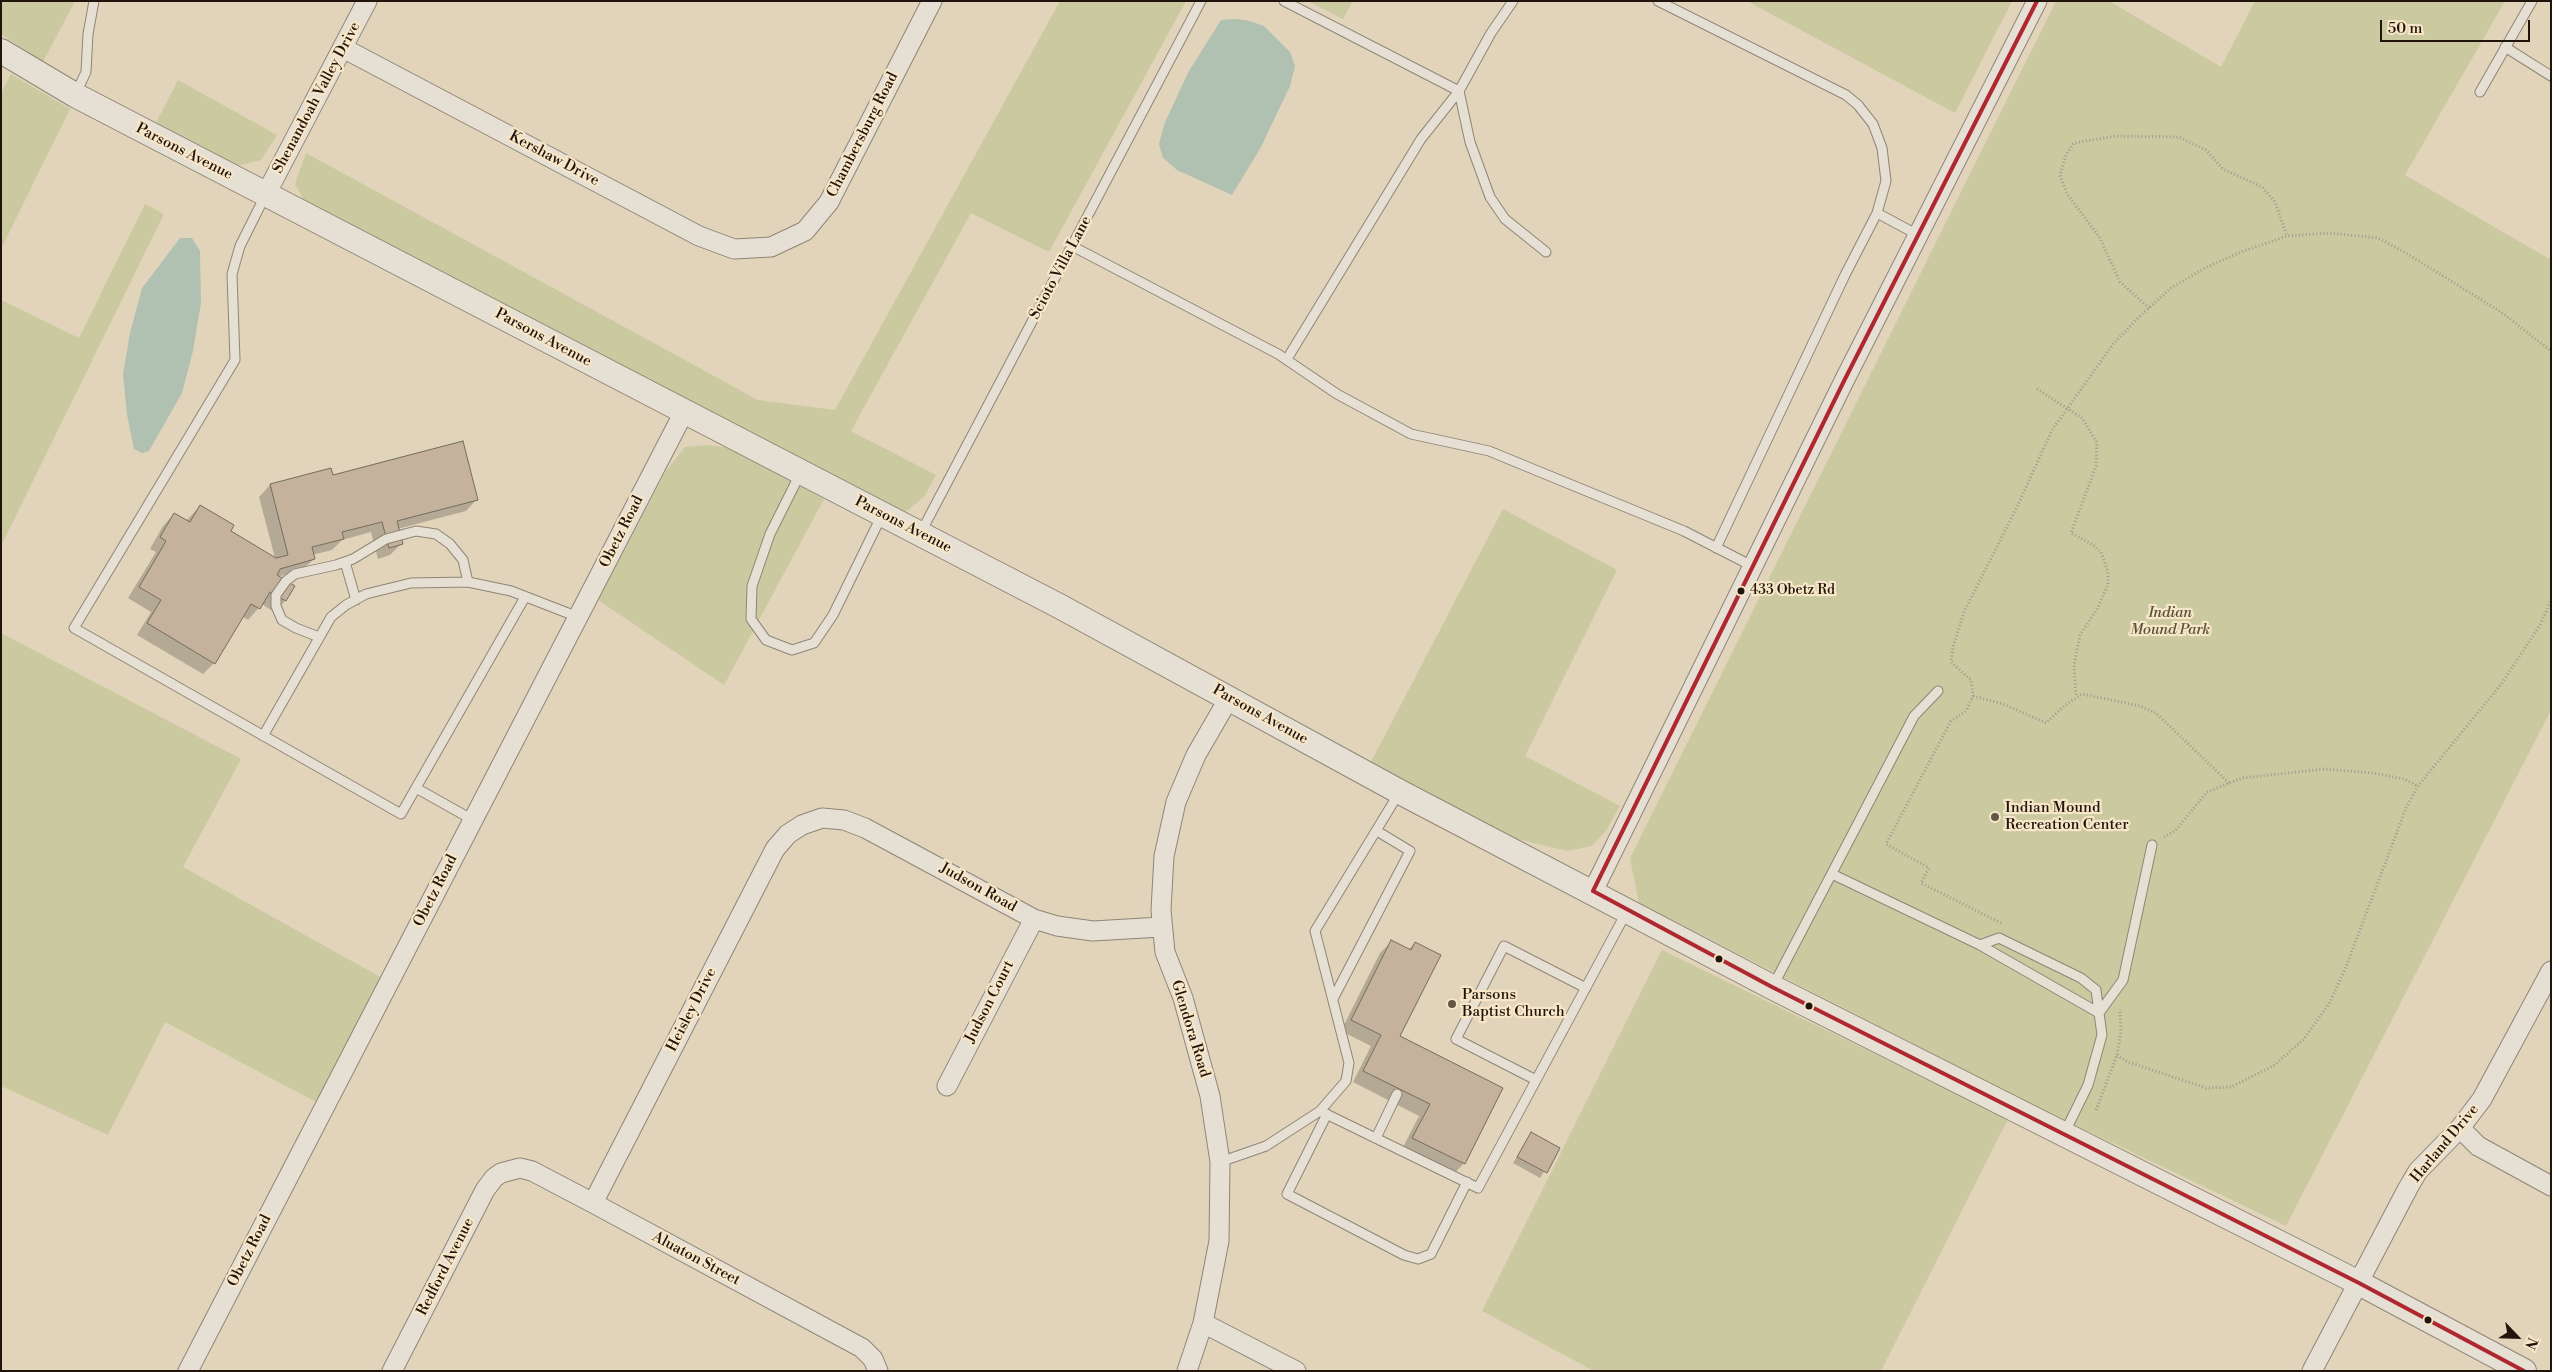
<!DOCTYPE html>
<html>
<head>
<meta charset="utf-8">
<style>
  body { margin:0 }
  #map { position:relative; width:2552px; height:1372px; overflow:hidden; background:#e2d4ba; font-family:"Libre Bodoni",serif }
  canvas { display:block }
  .frame { position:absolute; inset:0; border:2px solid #20140c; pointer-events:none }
  .north { position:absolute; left:2492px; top:1312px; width:50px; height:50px; -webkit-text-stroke:4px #f7e6c7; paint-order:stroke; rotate:114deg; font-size:14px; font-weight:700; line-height:20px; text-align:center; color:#20140c }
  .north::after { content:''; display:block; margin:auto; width:18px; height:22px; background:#20140c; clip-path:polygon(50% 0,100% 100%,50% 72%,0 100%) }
  .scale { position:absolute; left:2380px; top:20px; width:150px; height:22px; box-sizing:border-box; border:2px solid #20140c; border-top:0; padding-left:6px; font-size:15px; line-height:18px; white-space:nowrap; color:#20140c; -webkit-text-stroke:4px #f7e6c7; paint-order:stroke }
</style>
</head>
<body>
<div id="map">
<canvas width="2552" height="1372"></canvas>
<div class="frame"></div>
<div class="north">N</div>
<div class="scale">50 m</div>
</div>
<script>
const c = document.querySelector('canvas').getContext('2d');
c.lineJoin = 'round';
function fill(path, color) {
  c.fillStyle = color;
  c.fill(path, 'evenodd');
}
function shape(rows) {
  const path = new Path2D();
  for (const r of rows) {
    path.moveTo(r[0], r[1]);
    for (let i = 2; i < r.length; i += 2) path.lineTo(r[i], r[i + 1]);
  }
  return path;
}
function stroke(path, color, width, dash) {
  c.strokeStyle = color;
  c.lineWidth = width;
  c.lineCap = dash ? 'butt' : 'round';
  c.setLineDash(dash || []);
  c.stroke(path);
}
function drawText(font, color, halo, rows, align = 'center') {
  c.font = font + ' "Libre Bodoni",serif';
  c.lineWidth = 4.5;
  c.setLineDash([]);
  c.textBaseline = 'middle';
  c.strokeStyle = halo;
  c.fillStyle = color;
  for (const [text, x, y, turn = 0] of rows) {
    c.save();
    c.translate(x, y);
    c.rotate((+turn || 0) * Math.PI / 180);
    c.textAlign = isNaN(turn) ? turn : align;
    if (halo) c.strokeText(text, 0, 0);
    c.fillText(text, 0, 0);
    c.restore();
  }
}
const green = shape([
  [1,1,75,1,43,62,1,34],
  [1060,1,1186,1,1049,252,971,213,851,431,936,475,924,497,903,514,306,204,295,184,306,153,758,400,835,410],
  [1308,1,1353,1,1343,19],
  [1747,1,2012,1,1955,113],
  [2056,1,2109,1,2221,67,2255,1,2505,1,2405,175,2551,260,2551,710,2286,1226,2019,1098,1639,903,1630,858],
  [11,74,70,109,1,249,1,93],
  [178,80,277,135,261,160,237,166,156,123],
  [145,204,164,214,1,546,1,300,79,338],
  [707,445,731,448,824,499,724,685,598,600,666,471,685,447],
  [1503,509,1617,570,1525,756,1620,806,1606,831,1592,846,1567,851,1517,839,1371,762],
  [1,633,241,759,183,867,382,978,318,1103,165,1022,108,1135,1,1086],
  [1662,950,2008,1119,1881,1371,1594,1371,1482,1311]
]);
const water = shape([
  [1236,19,1250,21,1264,26,1290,52,1295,66,1290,86,1261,147,1232,195,1177,170,1163,158,1159,144,1165,122,1189,71,1221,20],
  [180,238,192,238,200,251,201,303,193,351,182,393,149,451,142,453,134,449,127,415,123,374,130,333,142,288]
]);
const shadow = shape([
  [330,469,332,477,477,499,466,511,397,529,401,544,390,555,378,559,371,532,342,540,332,550,312,555,314,559,302,570,277,577,285,601,274,612,262,604,248,620,242,616,214,663,203,674,137,635,151,612,128,598,156,552,150,549,163,526,174,514,186,521,200,506,229,531,275,558,259,497,270,485],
  [1391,942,1408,950,1415,943,1399,1036,1464,1163,1453,1175,1402,1149,1419,1116,1353,1082,1371,1046,1341,1031,1380,953],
  [1531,1133,1558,1148,1540,1178,1513,1163]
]);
const building = shape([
  [463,441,478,500,397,521,403,544,389,548,382,522,342,532,344,539,312,547,315,559,280,569,277,575,295,586,286,601,270,592,260,609,251,604,215,664,147,623,161,600,139,587,166,541,160,537,174,513,190,522,200,505,234,525,231,531,276,558,288,555,270,484,331,468,333,475,463,441],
  [1391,940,1411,950,1415,942,1441,955,1400,1036,1503,1088,1465,1164,1412,1138,1430,1104,1363,1071,1381,1035,1351,1020,1391,940],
  [1531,1132,1560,1148,1547,1173,1517,1157,1531,1132]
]);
const path = shape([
  [2149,308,2120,282,2100,238,2067,194,2060,175,2066,155,2074,143,2116,136,2179,137,2206,150,2223,169,2262,187,2275,202,2287,236],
  [2037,389,2082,418,2097,443,2096,466,2071,533,2093,545,2101,552,2108,572,2108,585,2097,609,2080,635,2074,665,2076,696],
  [1973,696,2003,704,2046,723,2064,706,2082,694,2140,706,2156,713,2229,783],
  [2164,837,2175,831,2207,792,2242,778,2324,769,2373,773,2404,779,2418,786],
  [2001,923,1921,883,1929,868,1886,844,1951,721,1966,711,1973,696,1971,680,1951,662,1953,647,1964,612,2018,505,2052,430,2114,343,2139,317,2171,288,2205,268,2241,252,2287,236,2329,233,2378,238,2406,253,2501,312,2551,351],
  [2117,1055,2128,1062,2206,1088,2231,1087,2273,1066,2303,1040,2329,1004,2346,967,2406,808,2418,786,2502,683,2540,625,2551,601],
  [2096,1110,2117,1055,2121,1032,2120,1009]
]);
const service = shape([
  [1284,1,1459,91],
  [1658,1,1846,95,1858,105,1873,124,1882,148,1886,181,1877,213,1845,275,1716,548],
  [2505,47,2551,76],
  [1459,91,1470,142,1490,197,1505,219,1546,252],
  [2480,92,2532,1],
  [76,93,86,72,88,34,94,1],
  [266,194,240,246,232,274,235,360,74,628,401,814,525,597],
  [1877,213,1918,235],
  [1072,246,1278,354,1337,394,1411,434,1489,451,1684,531,1754,567],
  [1287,359,1421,139,1459,91,1491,33,1513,1],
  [801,472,770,534,752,586,751,619,766,640,792,650,814,643,833,615,882,515],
  [920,534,1201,1],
  [345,562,356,600],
  [319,637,296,628,282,620,276,606,276,595,286,581,295,574,336,565,353,559,386,539,416,531,436,534,450,544,463,560,468,582],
  [263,736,331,617,346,605,366,594,411,583,468,582,511,591,578,617],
  [416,788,473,820],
  [1399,793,1315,931,1349,1063,1346,1081,1320,1111,1478,1188,1626,913],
  [1832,874,1980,945,2099,1013,2096,990,2081,978,1999,938,1980,945],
  [1773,986,1914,716,1938,691],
  [1333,999,1410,851,1377,831],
  [1536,1080,1456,1039,1504,946,1586,988],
  [1327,1114,1287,1194,1404,1255,1418,1259,1431,1254,1467,1182],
  [2064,1134,2088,1085,2102,1035,2099,1013,2123,980,2152,845],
  [1376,1138,1397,1094],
  [1220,1162,1266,1146,1320,1111]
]);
const minor = shape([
  [343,48,699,236,734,249,771,247,805,231,829,202,932,1],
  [266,194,367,1],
  [1593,891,1844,381,2037,1],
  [947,1086,1034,919],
  [2460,1128,2478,1146,2551,1186],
  [593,1203,775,849,788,834,802,825,822,818,844,820,865,828,1034,919,1057,926,1093,931,1161,927],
  [1203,1323,1296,1371],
  [188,1371,684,412],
  [392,1371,485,1190,494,1178,501,1173,520,1168,532,1171,593,1203,862,1348,873,1359,878,1371],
  [1187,1371,1203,1323,1219,1241,1220,1162,1210,1096,1183,998,1165,952,1161,910,1164,856,1176,802,1196,755,1229,698],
  [2312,1371,2408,1188,2418,1171,2460,1128,2482,1099,2551,971]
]);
const tertiary = shape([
  [1,51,75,95,1061,607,1400,792,1772,987,2359,1283,2524,1371]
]);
const bus1 = shape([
  [1593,891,1772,987,2359,1283,2524,1371],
  [1593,891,1844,381,2037,1]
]);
const markers = [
  [1741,591,4.5,"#20140c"],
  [1995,817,5,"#645749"],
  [1719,959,4.5,"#20140c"],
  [1452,1004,5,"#645749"],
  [1809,1006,4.5,"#20140c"],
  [2428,1320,4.5,"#20140c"]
];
const busNames = [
  ["433 Obetz Rd",1750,591]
];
const streetNames = [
  ["Shenandoah Valley Drive",317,98,-62],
  ["Chambersburg Road",863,135,-63],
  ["Parsons Avenue",184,152,27],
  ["Kershaw Drive",554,159,28],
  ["Scioto Villa Lane",1061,268,-62],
  ["Parsons Avenue",543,338,28],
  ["Parsons Avenue",903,525,27],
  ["Obetz Road",622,532,-63],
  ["Parsons Avenue",1260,715,29],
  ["Judson Road",978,888,29],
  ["Obetz Road",436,891,-63],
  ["Judson Court",990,1002,-63],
  ["Heisley Drive",692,1010,-63],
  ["Glendora Road",1190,1029,73],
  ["Harland Drive",2445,1144,-50],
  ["Obetz Road",250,1251,-63],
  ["Aluaton Street",696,1259,28],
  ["Redford Avenue",446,1267,-63]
];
const parkNames = [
  ["Indian",2170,613],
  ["Mound Park",2170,630]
];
const poiNames = [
  ["Indian Mound",2005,808],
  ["Recreation Center",2005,825],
  ["Parsons",1462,995],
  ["Baptist Church",1462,1012]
];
fill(green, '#cac9a0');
fill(water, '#b1c1b1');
fill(shadow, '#0003');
fill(building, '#c4b29d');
stroke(building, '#746b5e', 1);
stroke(service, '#8e8576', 11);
stroke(minor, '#8e8576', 21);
stroke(tertiary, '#8e8576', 26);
stroke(path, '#a19a90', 3, [1, 2.5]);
stroke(service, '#e6dfd3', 9);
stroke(minor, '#e6dfd3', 19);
stroke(tertiary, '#e6dfd3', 24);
stroke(bus1, '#af272f', 4);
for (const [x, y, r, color] of markers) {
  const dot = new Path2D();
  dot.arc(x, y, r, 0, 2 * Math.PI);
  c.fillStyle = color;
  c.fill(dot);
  stroke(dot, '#f7e6c7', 2);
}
drawText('14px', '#20140c', '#f7e6c7', busNames, 'left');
drawText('15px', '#20140c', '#f7e6c7', streetNames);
drawText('italic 15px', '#555038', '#f7e6c7', parkNames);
drawText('15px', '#20140c', '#f7e6c7', poiNames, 'left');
</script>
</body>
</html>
